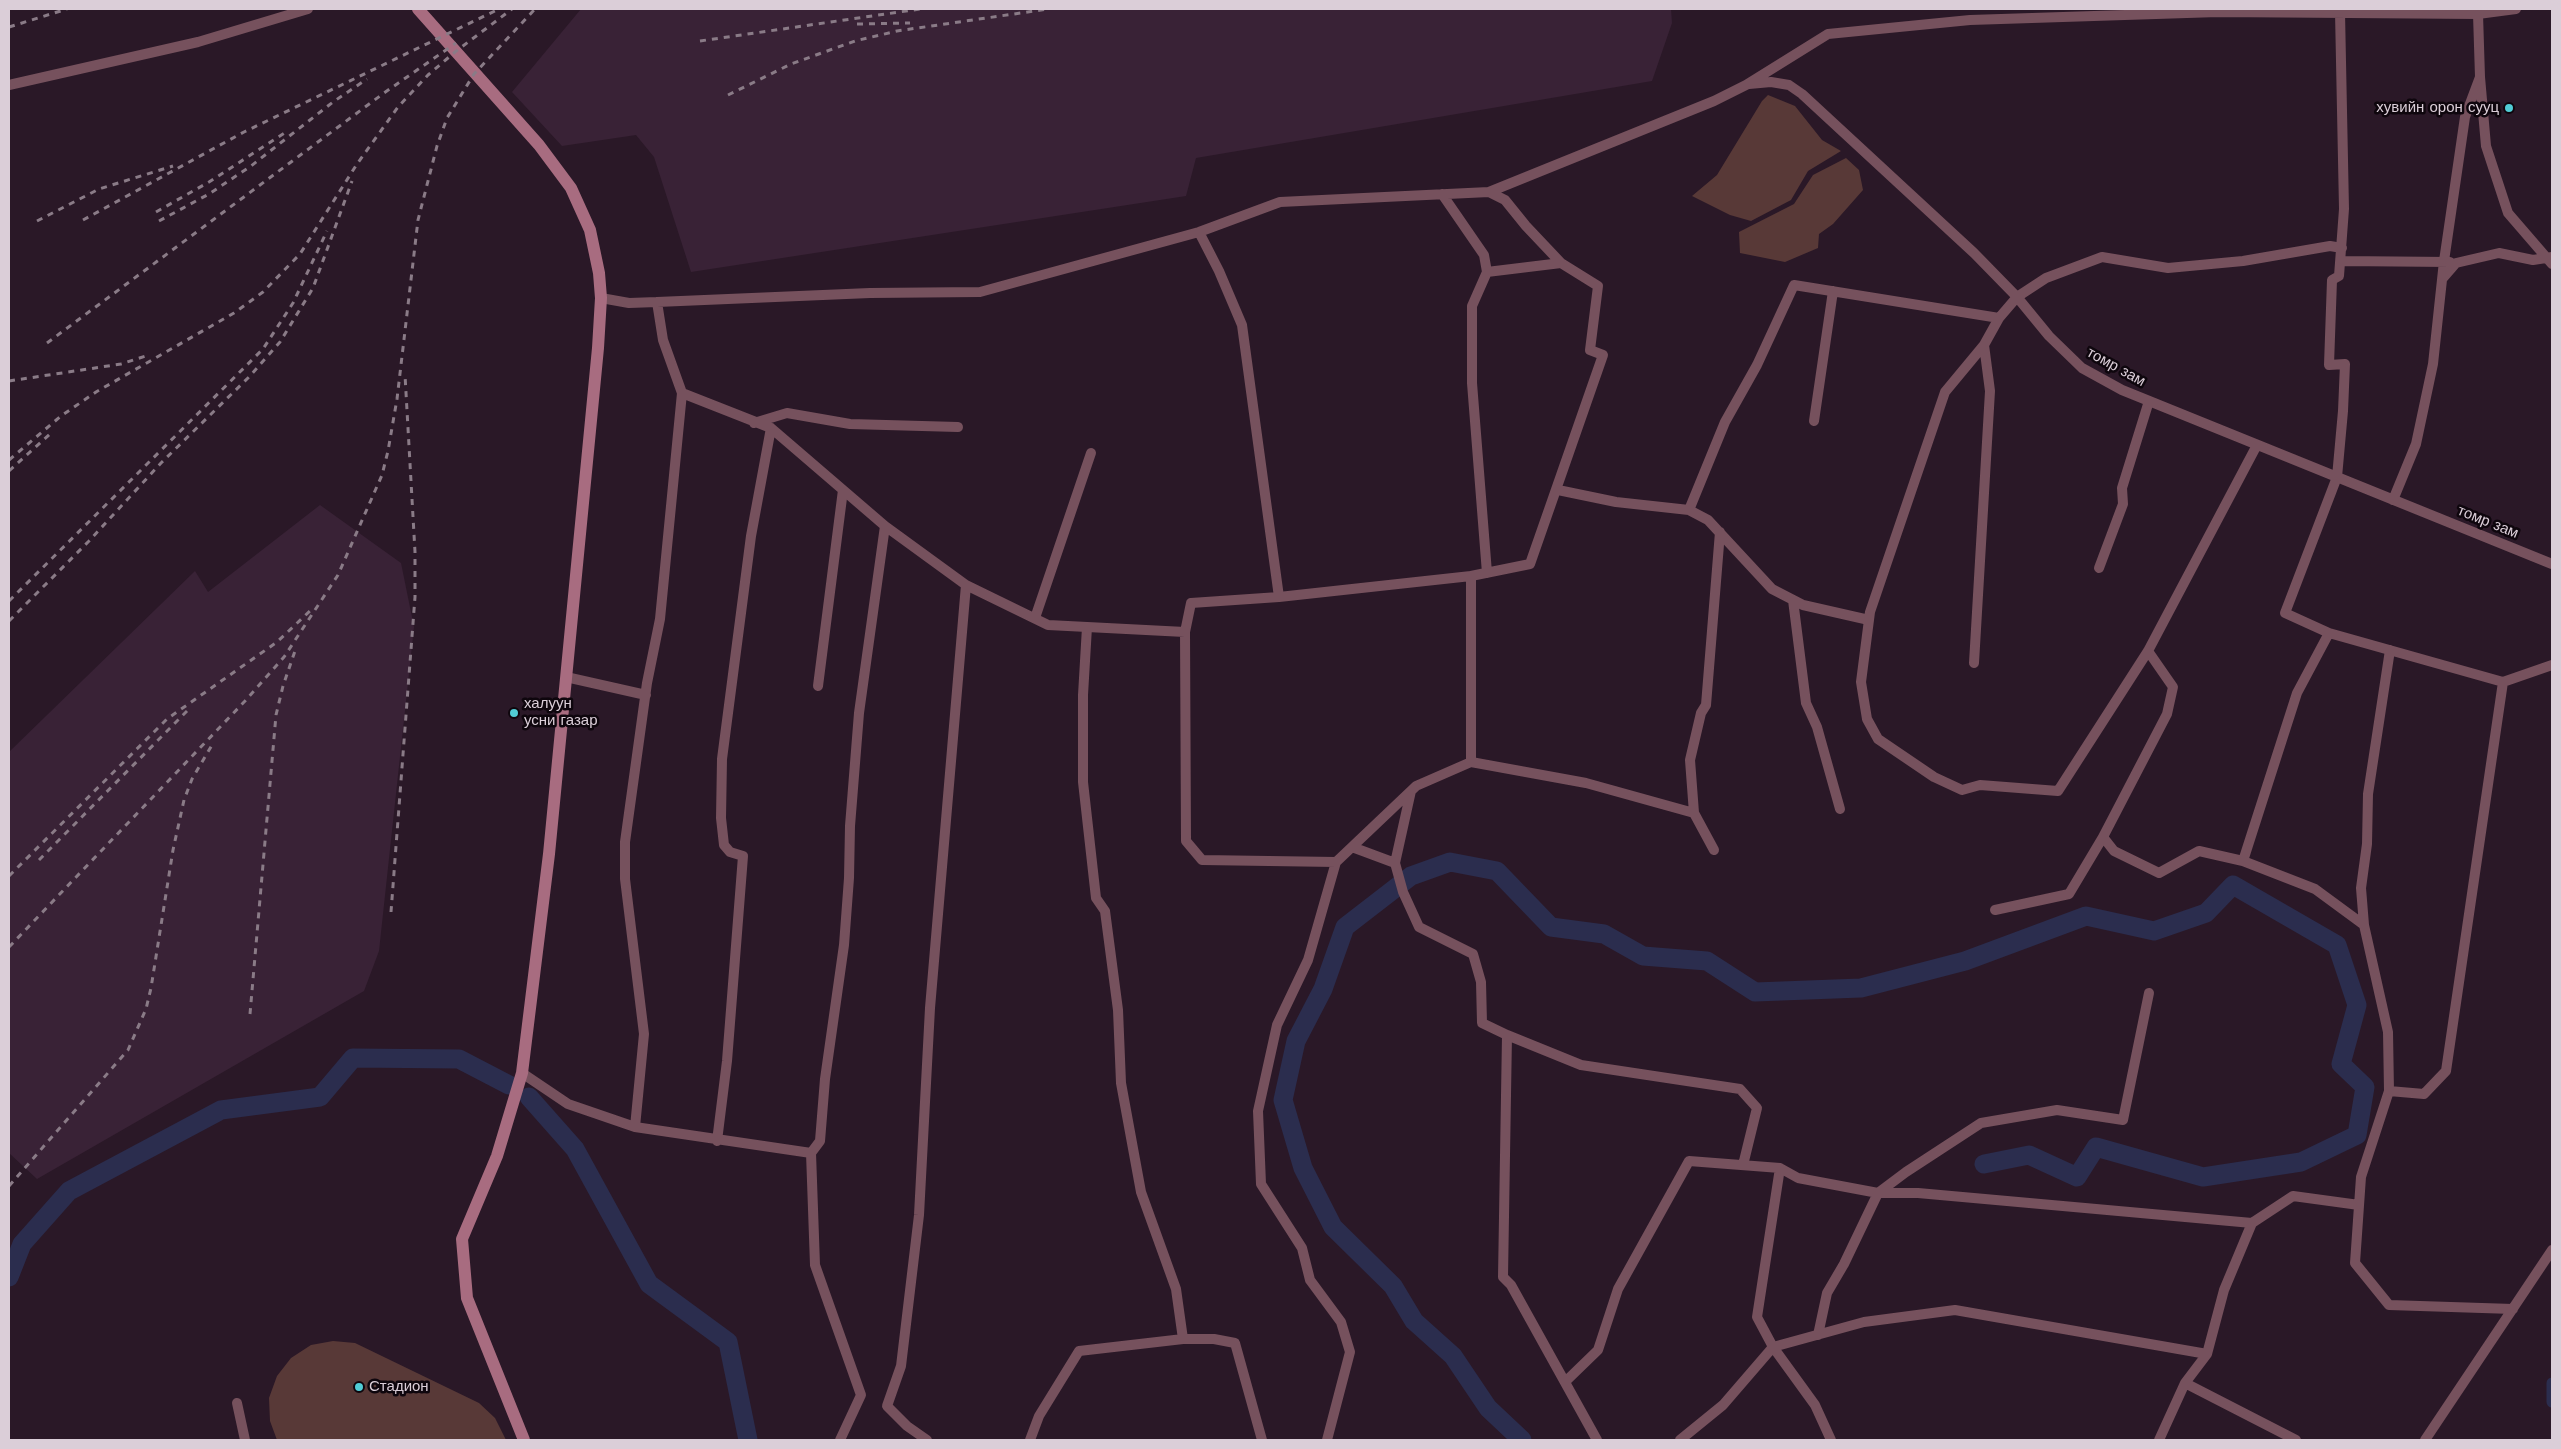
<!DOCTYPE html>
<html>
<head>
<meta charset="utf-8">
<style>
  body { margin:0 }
  #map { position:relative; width:2561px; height:1449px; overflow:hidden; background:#2a1827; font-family:"Work Sans",sans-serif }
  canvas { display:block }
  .frame { position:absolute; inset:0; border:10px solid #dbced8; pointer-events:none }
</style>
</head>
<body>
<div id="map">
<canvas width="2561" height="1449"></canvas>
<div class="frame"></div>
</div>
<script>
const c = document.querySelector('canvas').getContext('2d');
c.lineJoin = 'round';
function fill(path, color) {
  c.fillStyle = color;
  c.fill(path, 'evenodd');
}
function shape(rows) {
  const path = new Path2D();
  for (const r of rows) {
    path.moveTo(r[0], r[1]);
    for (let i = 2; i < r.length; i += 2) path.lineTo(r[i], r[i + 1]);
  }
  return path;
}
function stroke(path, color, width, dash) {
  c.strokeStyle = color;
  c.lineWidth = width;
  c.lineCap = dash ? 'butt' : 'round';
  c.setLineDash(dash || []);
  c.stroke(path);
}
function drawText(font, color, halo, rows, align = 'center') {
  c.font = font + ' "Work Sans",sans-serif';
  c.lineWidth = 5;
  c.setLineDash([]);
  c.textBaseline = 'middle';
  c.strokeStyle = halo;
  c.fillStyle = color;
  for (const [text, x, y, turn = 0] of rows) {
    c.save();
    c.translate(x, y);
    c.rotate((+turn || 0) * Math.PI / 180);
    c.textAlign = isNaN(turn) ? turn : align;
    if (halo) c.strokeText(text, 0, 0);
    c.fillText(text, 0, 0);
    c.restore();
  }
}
const built = shape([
  [581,9,1671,9,1672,23,1652,81,1196,158,1186,196,691,272,654,157,636,135,562,146,512,92],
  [320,505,401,563,414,627,379,951,364,991,37,1179,9,1153,9,752,195,571,208,592]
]);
const green = shape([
  [1768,95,1795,106,1822,140,1841,151,1808,171,1791,200,1751,221,1730,215,1692,196,1717,175,1762,101],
  [1846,158,1859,170,1863,190,1833,224,1819,234,1818,248,1785,262,1740,253,1739,232,1794,204,1813,175],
  [333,1341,355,1343,479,1403,495,1418,506,1440,277,1440,270,1421,269,1398,277,1376,291,1358,311,1345]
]);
const canal = shape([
  [2552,1383,2552,1402]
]);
const river = shape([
  [529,1097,575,1149,649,1284,728,1342,748,1440],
  [9,1277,22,1244,69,1191,221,1110,320,1097,353,1058,459,1059,509,1085],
  [1522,1440,1488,1408,1453,1356,1414,1321,1393,1286,1333,1227,1303,1168,1283,1100,1296,1041,1323,989,1345,927,1411,876,1450,862,1497,871,1551,927,1604,934,1643,956,1707,961,1755,992,1861,988,1965,961,2086,916,2154,931,2206,913,2233,885,2337,945,2357,1005,2341,1064,2365,1087,2357,1135,2301,1162,2203,1177,2096,1147,2077,1177,2029,1155,1984,1164]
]);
const street = shape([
  [2340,12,2344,209,2339,276,2332,280,2329,365,2345,364,2343,411,2337,477,2285,613,2329,633,2503,682],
  [2478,14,2480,77,2486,146,2508,213,2552,264],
  [1749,84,1771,82,1789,85,1802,94,1974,253,2017,297,2049,336,2082,368,2122,390,2552,564],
  [9,85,198,42,308,9],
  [1489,192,1505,200,1526,226,1561,263,1598,286,1590,350,1603,355,1530,564,1471,576,1471,762,1586,783,1694,813,1714,850],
  [1442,194,1484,255,1487,272,1561,263],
  [1199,232,1219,271,1242,325,1279,597],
  [2341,261,2450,262],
  [2443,278,2456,263,2499,253,2533,260,2552,257],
  [601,298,629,303,657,302,870,293,980,292,1199,232,1280,202,1489,192,1714,101,1746,85,1828,34,1970,20,2218,12,2478,14,2516,9],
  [657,302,663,340,682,393,771,428,885,526,966,585,1048,625,1185,632,1191,603,1279,597,1471,576],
  [1814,421,1833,291],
  [754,423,787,413,850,424,958,427],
  [2257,445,2148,651,2058,791,1980,785,1962,790,1934,777,1878,739,1867,719,1861,682,1870,612,1945,392,1984,345,1999,318,2017,297,2046,278,2102,257,2168,268,2243,261,2330,246,2342,248],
  [1558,490,1616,502,1689,510,1708,520,1772,589,1803,605,1869,620],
  [2393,500,2416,444,2433,364,2444,261,2465,117,2480,77],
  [1689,510,1725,422,1757,365,1794,285,1999,318],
  [2099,568,2123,504,2122,488,2149,401],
  [1487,573,1472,383,1472,306,1487,272],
  [1793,600,1806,703,1817,727,1840,809],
  [1035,618,1091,453],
  [1185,632,1186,841,1202,860,1336,862,1416,786,1471,762],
  [2148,651,2173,687,2167,714,2103,837,2114,851,2159,873,2199,851,2243,861,2315,889,2364,925,2388,1032,2389,1091,2361,1177,2355,1263,2389,1305,2513,1309],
  [1974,663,1990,391,1984,345],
  [566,677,646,695],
  [818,686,843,490],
  [1411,791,1395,863,1403,892,1419,927,1473,954,1481,982,1482,1023,1507,1035,1503,1277,1511,1285,1597,1440],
  [1694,813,1690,760,1701,713,1706,705,1720,532],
  [1352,847,1395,863],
  [2243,861,2297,693,2329,633],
  [1995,910,2069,894,2103,837],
  [2364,925,2361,888,2367,844,2368,794,2390,650],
  [1507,1035,1581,1065,1740,1089,1757,1108,1743,1165],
  [522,1073,568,1104,635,1127,811,1153],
  [2389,1091,2424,1094,2446,1071,2503,682,2552,665],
  [635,1127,644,1034,625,879,625,842,647,683,660,619,682,393],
  [717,1141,727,1061,743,856,730,852,724,845,721,818,722,759,751,536,771,428],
  [1780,1168,1757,1317,1773,1347,1864,1322,1955,1310,2207,1354,2185,1383,2296,1440],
  [1818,1335,1827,1293,1844,1264,1878,1193,1918,1193,2252,1223],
  [1183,1339,1214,1339,1235,1343,1262,1440],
  [2207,1354,2224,1290,2252,1223,2293,1196,2359,1205],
  [1565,1382,1598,1350,1618,1289,1689,1161,1780,1168,1798,1178,1878,1193,1906,1172,1981,1123,2057,1110,2123,1120,2149,993],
  [237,1403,245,1440],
  [840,1440,861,1395,815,1265,811,1153,820,1141,825,1079,844,945,849,878,850,826,859,713,885,526],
  [927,1440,907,1426,887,1406,901,1366,919,1215,930,1008,966,585],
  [1030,1440,1039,1416,1079,1351,1183,1339,1176,1289,1141,1192,1121,1083,1118,1010,1105,911,1096,898,1083,782,1083,695,1087,627],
  [1327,1440,1350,1352,1341,1322,1310,1280,1302,1248,1261,1184,1258,1111,1277,1025,1308,960,1336,862],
  [1680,1440,1723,1405,1773,1347,1815,1405,1831,1440],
  [2159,1440,2185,1383],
  [2425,1440,2552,1250]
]);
const secondary = shape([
  [418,9,539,145,571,188,590,230,599,273,601,298,598,348,549,854,522,1073,497,1156,462,1239,467,1298,524,1440]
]);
const rail = shape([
  [857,24,910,23],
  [9,27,67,9],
  [700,41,920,9],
  [728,95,791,64,855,41,897,31,1048,9],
  [156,212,209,182,286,132],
  [83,220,244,132,499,9],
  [37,221,99,189,173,166],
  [159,221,209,194,251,166,333,102,367,79],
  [47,343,384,93,456,43],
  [9,381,121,364,149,355],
  [9,460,61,416,96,392,234,313,263,292,300,254,357,164,398,107,428,75,455,52,512,9],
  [9,471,51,433],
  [9,601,263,349,293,303,327,231],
  [9,621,89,541,161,463,250,376,280,342,313,288,352,181],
  [39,860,189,709],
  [9,876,167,719,277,642,311,610],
  [391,912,415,597,415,552,405,375],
  [9,947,245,701,284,657,338,575,382,475,388,451,397,399,418,220,437,146,447,118,474,74,535,9],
  [250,1014,276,715,283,686,296,648],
  [9,1186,128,1050,146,1009,151,988,173,850,184,800,192,779,212,745]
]);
const markers = [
  [2509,108,5,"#51ccd5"],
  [514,713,5,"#51ccd5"],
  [359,1387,5,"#51ccd5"]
];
const poiNames = [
  ["хувийн орон сууц",2499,108,"right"],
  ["халуун",524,704],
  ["усни газар",524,721],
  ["Стадион",369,1387]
];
const streetNames = [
  ["томр зам",2116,367,29],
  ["томр зам",2488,522,22]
];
fill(built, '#392236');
fill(green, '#583937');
stroke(canal, '#2b2d4e', 11);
stroke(river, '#2b2d4e', 19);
stroke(street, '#76515d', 10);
stroke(secondary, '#a86c80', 12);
stroke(rail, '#8a7b87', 3, [6, 6]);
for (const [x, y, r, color] of markers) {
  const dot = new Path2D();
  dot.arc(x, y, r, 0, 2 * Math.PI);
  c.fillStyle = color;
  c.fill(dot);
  stroke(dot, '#0e060d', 2);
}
drawText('15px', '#dbced8', '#0e060d', poiNames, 'left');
drawText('15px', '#dbced8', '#0e060d', streetNames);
</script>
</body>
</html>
